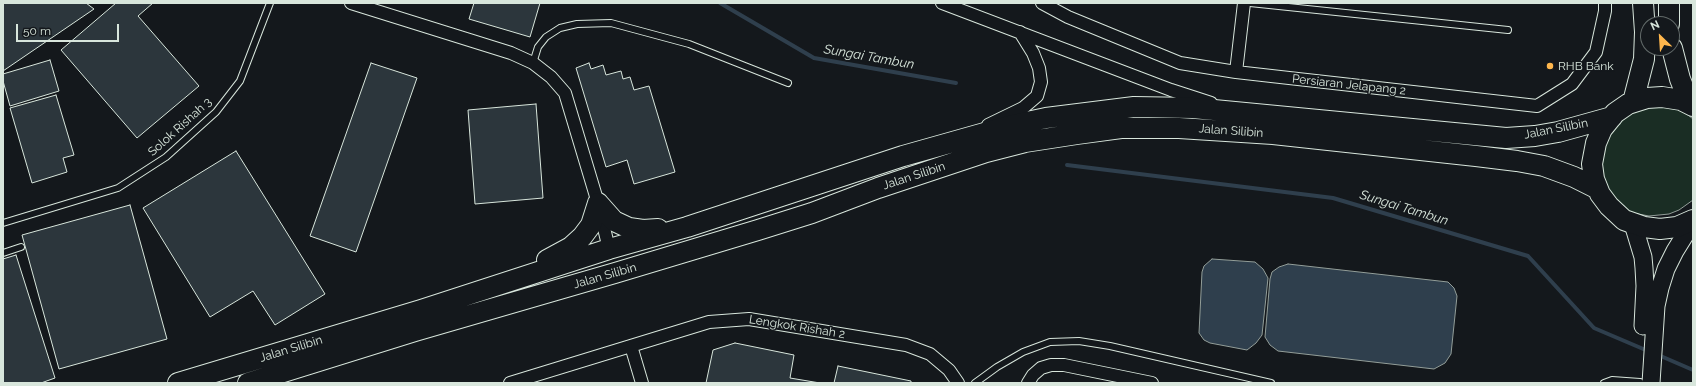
<!DOCTYPE html>
<html>
<head>
<meta charset="utf-8">
<style>
  body { margin:0 }
  #map { position:relative; width:1696px; height:386px; overflow:hidden; background:#14181c; font-family:Raleway,sans-serif }
  canvas { display:block }
  .frame { position:absolute; inset:0; border:4px solid #d8e6dc; pointer-events:none }
  .north { position:absolute; left:1640px; top:16px; width:40px; height:40px; box-sizing:border-box; background:#14181c; border:1px solid #626a69; border-radius:50%; rotate:335deg; font-size:11px; font-weight:700; line-height:16px; text-align:center; color:#d8e6dc }
  .north::after { content:''; display:block; margin:auto; width:14px; height:18px; background:#ffb74d; clip-path:polygon(50% 0,100% 100%,50% 72%,0 100%) }
  .scale { position:absolute; left:16px; top:24px; width:103px; height:18px; box-sizing:border-box; border:2px solid #d8e6dc; border-top:0; padding-left:5px; font-size:12px; line-height:14px; white-space:nowrap; color:#d8e6dc; -webkit-text-stroke:3px #14181c; paint-order:stroke }
</style>
</head>
<body>
<div id="map">
<canvas width="1696" height="386"></canvas>
<div class="frame"></div>
<div class="north">N</div>
<div class="scale">50 m</div>
</div>
<script>
const c = document.querySelector('canvas').getContext('2d');
c.lineJoin = 'round';
function fill(path, color) {
  c.fillStyle = color;
  c.fill(path, 'evenodd');
}
function shape(rows) {
  const path = new Path2D();
  for (const r of rows) {
    path.moveTo(r[0], r[1]);
    for (let i = 2; i < r.length; i += 2) path.lineTo(r[i], r[i + 1]);
  }
  return path;
}
function stroke(path, color, width, dash) {
  c.strokeStyle = color;
  c.lineWidth = width;
  c.lineCap = dash ? 'butt' : 'round';
  c.setLineDash(dash || []);
  c.stroke(path);
}
function drawText(font, color, halo, rows, align = 'center') {
  c.font = font + ' Raleway,sans-serif';
  c.lineWidth = 3;
  c.setLineDash([]);
  c.textBaseline = 'middle';
  c.strokeStyle = halo;
  c.fillStyle = color;
  for (const [text, x, y, turn = 0] of rows) {
    c.save();
    c.translate(x, y);
    c.rotate((+turn || 0) * Math.PI / 180);
    c.textAlign = isNaN(turn) ? turn : align;
    if (halo) c.strokeText(text, 0, 0);
    c.fillText(text, 0, 0);
    c.restore();
  }
}
const green = shape([
  [1670,105,1688,115,1693,119,1693,200,1679,210,1669,214,1649,216,1633,213,1626,210,1604,188,1597,150,1629,108,1670,105]
]);
const water = shape([
  [1212,259,1255,262,1263,269,1268,278,1262,335,1256,343,1247,350,1210,343,1204,340,1199,333,1202,272,1204,266,1212,259],
  [1288,264,1448,282,1454,288,1457,296,1451,354,1445,363,1434,369,1278,351,1270,345,1265,337,1270,279,1272,272,1279,267,1288,264]
]);
const stream = shape([
  [720,3,814,58,956,83],
  [1067,165,1333,198,1528,256,1594,328,1648,351],
  [1656,354,1693,370]
]);
const building = shape([
  [3,3,86,3,94,9,3,71,3,3],
  [116,3,153,3,138,16,199,86,137,138,61,50,116,3],
  [474,3,540,3,530,37,469,19,474,3],
  [50,60,59,91,10,106,3,81,3,74,50,60],
  [371,63,417,78,356,252,310,236,371,63],
  [589,63,591,69,603,65,606,75,621,71,623,79,630,77,634,90,649,86,675,172,634,184,627,160,606,167,576,68,589,63],
  [56,95,74,155,63,158,67,172,32,183,10,108,56,95],
  [536,104,543,198,475,204,468,110,536,104],
  [236,151,325,294,275,325,253,291,210,317,143,208,236,151],
  [130,205,167,339,59,369,22,235,130,205],
  [16,255,55,378,41,383,3,383,3,259,16,255],
  [735,343,794,355,790,378,820,383,706,383,713,350,735,343],
  [838,366,911,381,911,383,834,383,838,366]
]);
const lane = shape([
  [1250,3,1508,30],
  [533,63,538,47,546,37,560,28,577,24,611,23,689,44,788,83],
  [3,223,118,188,166,157,216,112,240,81,270,3],
  [3,253,21,247],
  [975,383,997,367,1023,352,1050,342,1079,341,1110,346,1271,383],
  [1604,383,1612,380,1640,382]
]);
const street = shape([
  [351,3,511,53,533,63,551,77,565,93,598,203,609,249],
  [942,3,1171,90,1211,103],
  [1042,3,1068,17,1180,63,1236,72,1537,106,1572,84,1596,52,1605,11,1605,3],
  [1236,72,1244,3],
  [988,125,1023,108,1037,96,1041,82,1039,68,1033,53,1020,32],
  [631,346,642,383],
  [510,383,709,322,749,319,906,345,930,354,949,370,958,383],
  [1028,383,1033,375,1041,368,1051,365,1064,365,1152,383]
]);
const secondary = shape([
  [1633,224,1643,257,1644,268,1645,286,1643,326],
  [1651,383,1656,306,1660,288,1666,269,1675,251,1693,222]
]);
const primary = shape([
  [1669,3,1669,24],
  [1672,48,1680,79,1690,104],
  [1633,102,1644,59,1645,32,1643,3],
  [1693,106,1681,100,1662,97,1647,98,1628,104,1615,113,1602,129,1596,143,1592,164,1594,179,1600,194,1609,206,1624,220,1644,227,1660,229,1677,227,1693,220],
  [598,203,614,221,629,228,643,230,658,229],
  [547,260,571,247,582,237,591,225,598,203],
  [178,383,421,310,609,249,687,227,903,156,1013,125,1046,118,1134,107,1193,108,1506,138,1535,136,1558,132,1612,117],
  [248,383,415,331,615,273,758,230,812,213,878,188,986,152,1025,142,1077,134,1121,128,1179,128,1273,134,1476,156,1517,161,1544,166,1574,177,1598,189]
]);
const markers = [
  [1550,66,4,"#ffb74d"]
];
const poiNames = [
  ["RHB Bank",1558,66]
];
const streetNames = [
  ["Persiaran Jelapang 2",1349,85,6],
  ["Solok Rishah 3",180,127,-42],
  ["Jalan Silibin",1556,129,-11],
  ["Jalan Silibin",1231,131,4],
  ["Jalan Silibin",914,176,-18],
  ["Jalan Silibin",605,276,-16],
  ["Lengkok Rishah 2",797,327,9],
  ["Jalan Silibin",291,349,-17]
];
const waterNames = [
  ["Sungai Tambun",869,57,10],
  ["Sungai Tambun",1404,208,17]
];
fill(green, '#1a2d24');
stroke(green, '#939e99', 1);
fill(water, '#2f3f4d');
stroke(water, '#939e99', 1);
stroke(stream, '#2f3f4d', 4);
fill(building, '#2c363c');
stroke(building, '#d8e6dc', 1);
stroke(lane, '#d8e6dc', 8);
stroke(street, '#d8e6dc', 14);
stroke(secondary, '#d8e6dc', 19);
stroke(primary, '#d8e6dc', 22);
stroke(lane, '#14181c', 6);
stroke(street, '#14181c', 12);
stroke(secondary, '#14181c', 17);
stroke(primary, '#14181c', 20);
for (const [x, y, r, color] of markers) {
  const dot = new Path2D();
  dot.arc(x, y, r, 0, 2 * Math.PI);
  c.fillStyle = color;
  c.fill(dot);
  stroke(dot, '#14181c', 1.5);
}
drawText('12px', '#d8e6dc', '#14181c', poiNames, 'left');
drawText('12px', '#d8e6dc', '#14181c', streetNames);
drawText('italic 13px', '#d8e6dc', '#14181c', waterNames);
</script>
</body>
</html>
